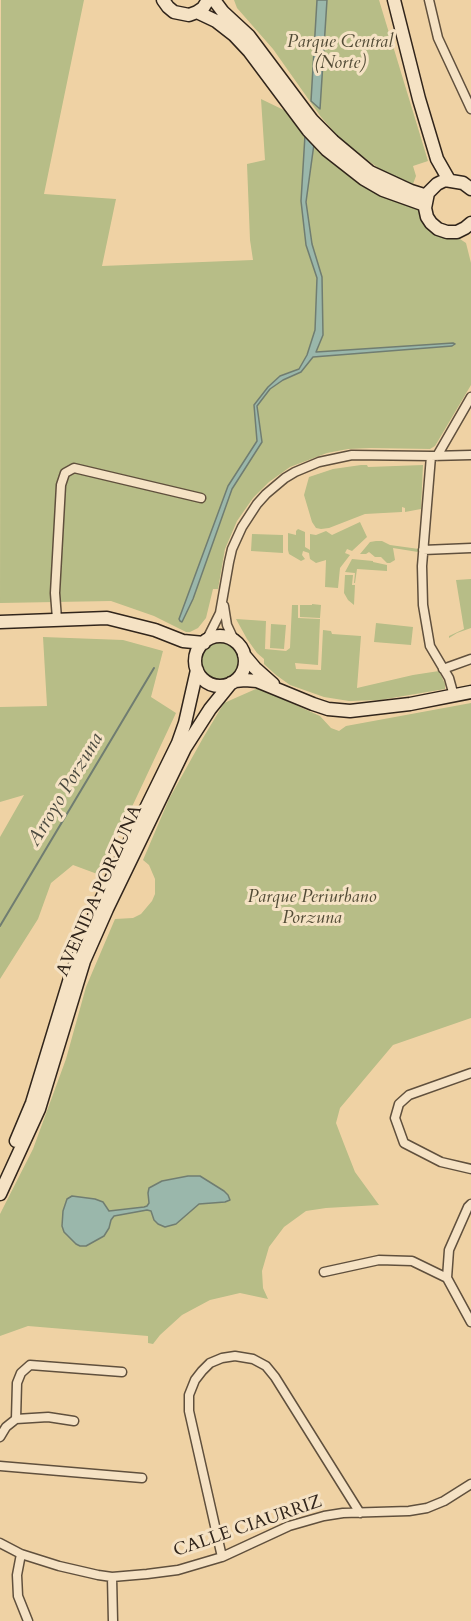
<!DOCTYPE html>
<html>
<head>
<meta charset="utf-8">
<style>
  body { margin:0 }
  canvas { display:block; background:#efd2a4 }
</style>
</head>
<body>
<canvas width="471" height="1621"></canvas>
<script>
const c = document.querySelector('canvas').getContext('2d');
c.lineJoin = 'round';
function fill(path, color) {
  c.fillStyle = color;
  c.fill(path, 'evenodd');
}
function shape(rows) {
  const path = new Path2D();
  for (const r of rows) {
    if (r.length === 3) {
      path.moveTo(r[0] + r[2], r[1]);
      path.arc(r[0], r[1], r[2], 0, 2 * Math.PI);
      continue;
    }
    path.moveTo(r[0], r[1]);
    for (let i = 2; i < r.length; i += 2) path.lineTo(r[i], r[i + 1]);
  }
  return path;
}
function stroke(path, color, width, dash) {
  c.strokeStyle = color;
  c.lineWidth = width;
  c.lineCap = dash ? 'butt' : 'round';
  c.setLineDash(dash || []);
  c.stroke(path);
}
function drawText(font, color, halo, rows, align = 'center') {
  c.font = font + ' Cardo,serif';
  c.lineWidth = 6;
  c.setLineDash([]);
  c.textBaseline = 'middle';
  c.strokeStyle = halo;
  c.fillStyle = color;
  for (const [text, x, y, turn = 0] of rows) {
    c.save();
    c.translate(x, y);
    c.rotate((+turn || 0) * Math.PI / 180);
    c.textAlign = isNaN(turn) ? turn : align;
    if (halo) c.strokeText(text, 0, 0);
    c.fillText(text, 0, 0);
    c.restore();
  }
}
const green = shape([
  [1,0,84,0,44,194,116,199,102,266,253,260,250,240,247,164,265,160,261,99,290,113,325,155,376,193,418,209,430,231,443,238,457,237,466,243,471,263,471,385,435,446,430,449,371,448,348,449,327,453,290,467,269,482,253,498,237,521,225,549,218,589,213,589,206,618,198,628,190,632,186,632,154,616,111,601,0,603],
  [234,0,379,0,428,161,413,166,416,176,413,184,381,170,344,143,321,117,273,49,237,8],
  [361,465,367,465,368,467,423,465,421,509,405,512,405,508,402,507,402,512,365,514,329,528,321,529,316,528,312,522,304,495,309,477,333,469],
  [360,522,367,537,352,551,347,549,345,553,350,555,340,568,338,588,325,587,326,560,316,563,310,559,309,553,303,551,302,555,305,559,301,561,289,554,288,550,288,533,296,535,296,531,298,529,305,532,305,547,310,550,310,534,316,535,326,531,332,535],
  [252,534,283,535,283,553,251,551],
  [376,541,382,541,390,545,419,549,418,552,393,548,395,560,390,563,387,563,381,557,375,557,369,552,366,554,360,554,370,542],
  [352,559,373,561,373,562,387,565,387,571,357,569,355,583,354,583,355,573,345,572],
  [345,575,353,575,352,585,355,585,354,605,348,600,344,593],
  [471,579,471,628,457,633,449,638,449,636,464,629,456,580],
  [312,604,321,605,320,618,300,617,300,605,312,605],
  [292,605,298,605,298,618,320,619,318,665,295,663,296,669,321,670,323,630,331,631,332,634,361,636,357,688,413,675,439,671,445,684,445,689,380,700,349,701,324,697,290,685,276,675,264,664,264,659,257,653,247,639,236,619,266,621,265,649,286,651,290,648],
  [376,623,413,627,411,645,374,642],
  [271,624,286,625,284,649,270,648],
  [43,637,123,640,163,651,151,697,176,713,100,875,73,865,51,883,38,919,0,979,0,837,24,795,0,802,0,707,47,706],
  [221,661,19],
  [258,688,320,716,331,728,339,731,346,726,471,703,471,1018,393,1045,340,1108,336,1123,344,1144,355,1172,379,1205,326,1208,306,1211,284,1227,269,1247,262,1271,263,1288,268,1299,240,1293,210,1300,182,1315,160,1335,153,1344,148,1343,148,1336,28,1326,0,1336,0,1214,33,1149,66,1059,86,987,115,919,133,918,141,914,152,901,155,894,155,879,149,865,143,860,169,799,203,738,224,703]
]);
const water = shape([
  [317,0,327,0,320,109,311,101,317,0],
  [305,135,314,144,306,202,312,244,322,277,323,335,316,352,453,343,455,344,452,346,313,357,301,372,283,380,270,389,257,406,262,442,232,489,193,599,182,622,180,621,179,619,228,486,257,441,254,405,268,387,280,376,299,369,307,355,315,330,317,278,306,245,301,201,305,135],
  [188,1176,200,1176,224,1191,228,1195,230,1200,225,1202,199,1204,176,1224,165,1227,158,1224,154,1220,151,1211,147,1210,114,1216,111,1220,109,1228,104,1236,86,1246,80,1246,76,1244,64,1232,62,1226,63,1211,67,1199,72,1196,95,1199,103,1202,109,1211,144,1207,147,1206,149,1203,148,1193,149,1188,162,1181,188,1176]
]);
const stream = shape([
  [0,926,154,668]
]);
const street = shape([
  [429,0,438,38,471,109],
  [431,456,422,566,423,605,430,646,449,678,454,696],
  [437,456,471,397],
  [423,550,471,548],
  [224,606,227,625,235,642],
  [57,619,55,593,61,485,65,473,74,468,201,498],
  [206,641,220,613,229,562,232,549,242,527,257,504,266,494,285,478,295,472,319,462,352,455,431,456,471,455],
  [443,669,471,659],
  [471,1073,409,1095,399,1104,395,1118,404,1143,441,1162,471,1169],
  [471,1204,468,1207,449,1250,447,1278,471,1322],
  [324,1272,379,1260,412,1261,447,1278],
  [16,1419,17,1383,21,1373,30,1365,122,1372],
  [0,1437,6,1427,16,1419,48,1417,74,1421],
  [0,1466,142,1478],
  [0,1543,21,1554,59,1566,98,1575,112,1577,147,1574,178,1570,222,1557,289,1526,324,1516,343,1513,409,1511,427,1508,444,1501,471,1484],
  [21,1554,17,1575,18,1596,28,1621],
  [222,1557,189,1411,189,1395,195,1380,202,1371,210,1363,222,1358,235,1356,253,1359,266,1366,275,1377,360,1513],
  [112,1577,113,1621]
]);
const secondary = shape([
  [163,0,168,7,174,12,189,15,197,12,203,8,208,0],
  [214,0,223,12,249,36,312,120,333,141,370,172,411,191,427,196],
  [394,0,419,99,437,159,449,180],
  [197,12,216,21,234,35,249,51,308,130,327,150,364,179,383,190,425,205],
  [471,189,463,183,445,180,437,184,428,193,425,208,427,217,431,223,438,229,447,232,457,232,465,228,471,223],
  [0,622,107,618,155,630,183,641,204,643],
  [220,661,25],
  [244,655,255,668,273,684],
  [235,681,245,680,257,681,313,704,328,709,350,711,410,704,471,692],
  [16,1141,32,1103,71,975,98,906,178,743,185,723,197,670],
  [0,1194,39,1109,84,961,107,909,185,748,210,709,231,683]
]);
const parkNames = [
  ["Parque Central",340,43],
  ["(Norte)",340,64],
  ["Parque Periurbano",312,898],
  ["Porzuna",312,919]
];
const streetNames = [
  ["AVENIDA PORZUNA",100,891,-66],
  ["CALLE CIAURRIZ",248,1527,-19]
];
const waterNames = [
  ["Arroyo Porzuna",66,790,-59]
];
fill(green, '#b7bd87');
fill(water, '#9ab7ab');
stroke(water, '#707d71', 1.5);
stroke(stream, '#707d71', 2);
stroke(street, '#60503d', 11);
stroke(secondary, '#31251b', 15);
stroke(street, '#f5e2c4', 8);
stroke(secondary, '#f5e2c4', 12);
drawText('italic 18px', '#524b36', '#f5e2c4', parkNames);
drawText('18px', '#31251b', '#f5e2c4', streetNames);
drawText('italic 20px', '#4b4a3f', '#f5e2c4', waterNames);
</script>
</body>
</html>
